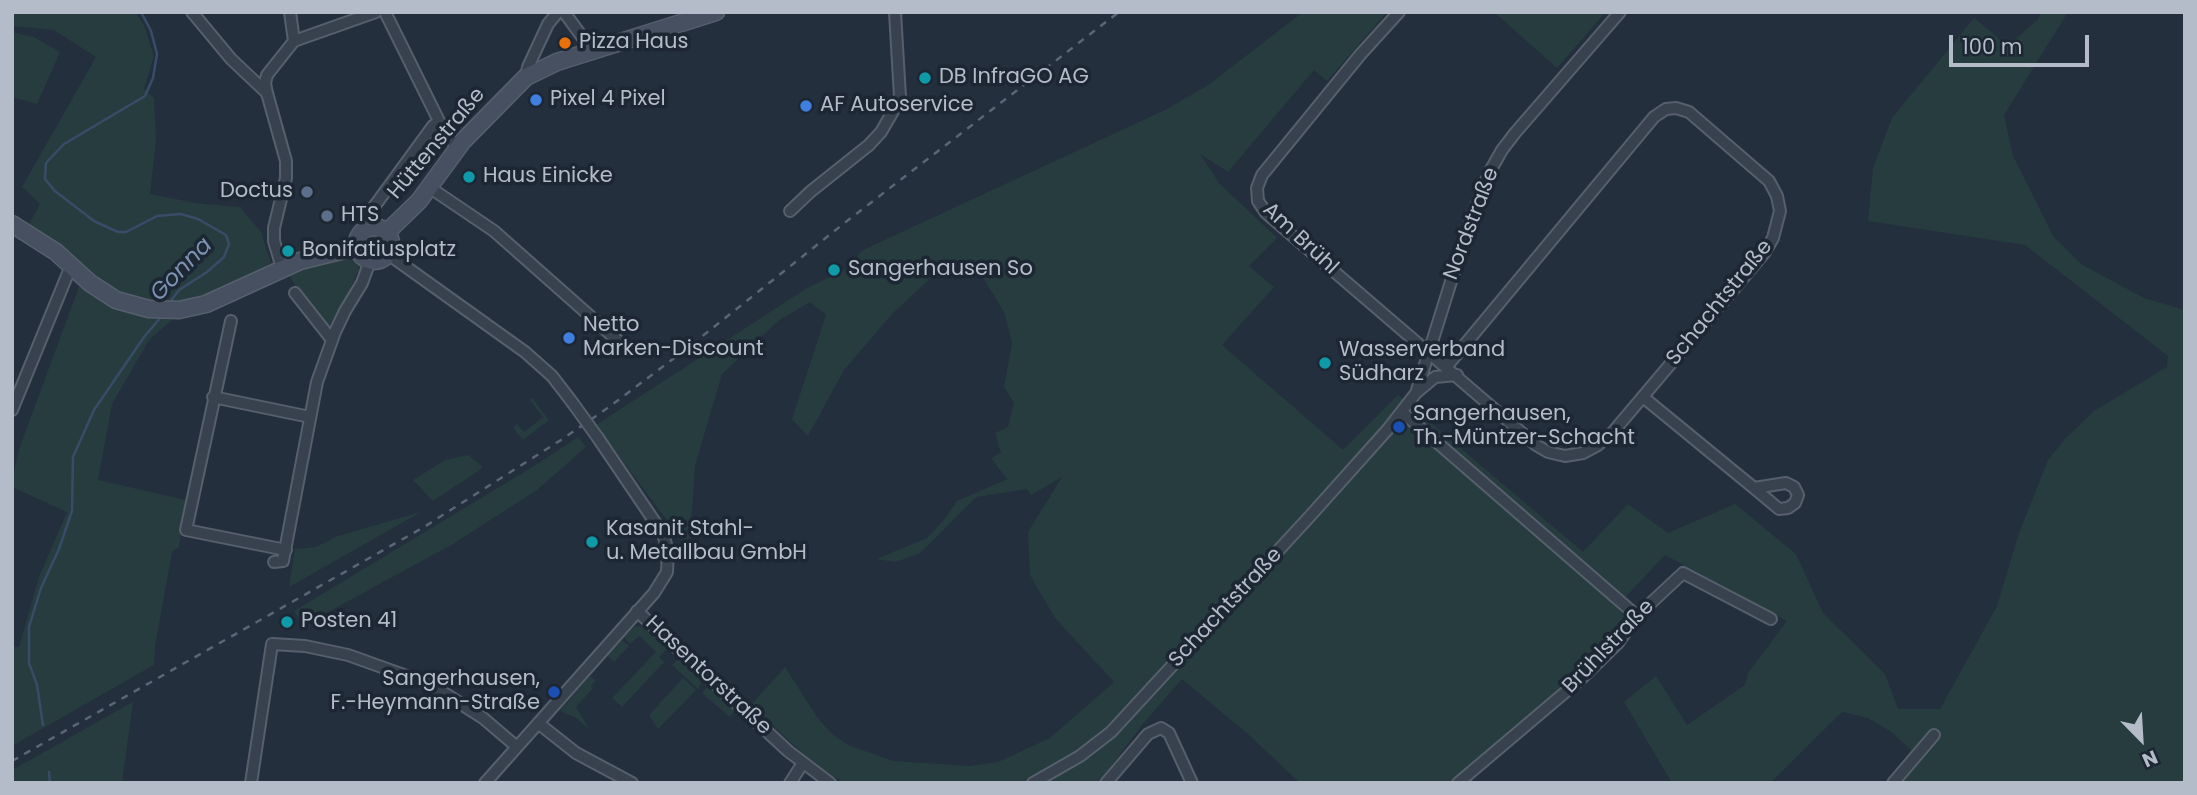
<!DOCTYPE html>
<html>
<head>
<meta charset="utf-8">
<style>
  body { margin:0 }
  #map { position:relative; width:2197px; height:795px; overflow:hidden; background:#242f3e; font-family:Poppins,sans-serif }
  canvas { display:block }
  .frame { position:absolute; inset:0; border:14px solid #b4bcc9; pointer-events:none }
  .north { position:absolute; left:2106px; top:704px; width:70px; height:70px; -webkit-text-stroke:5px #1d2633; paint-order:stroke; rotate:156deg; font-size:19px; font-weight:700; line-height:28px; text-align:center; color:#b4bcc9 }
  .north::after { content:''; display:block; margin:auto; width:24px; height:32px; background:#b4bcc9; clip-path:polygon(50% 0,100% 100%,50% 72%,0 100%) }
  .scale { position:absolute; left:1949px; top:35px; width:140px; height:32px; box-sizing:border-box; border:4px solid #b4bcc9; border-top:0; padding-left:9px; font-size:21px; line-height:24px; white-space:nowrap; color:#b4bcc9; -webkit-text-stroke:5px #1d2633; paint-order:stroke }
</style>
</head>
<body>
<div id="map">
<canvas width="2197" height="795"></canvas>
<div class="frame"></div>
<div class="north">N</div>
<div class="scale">100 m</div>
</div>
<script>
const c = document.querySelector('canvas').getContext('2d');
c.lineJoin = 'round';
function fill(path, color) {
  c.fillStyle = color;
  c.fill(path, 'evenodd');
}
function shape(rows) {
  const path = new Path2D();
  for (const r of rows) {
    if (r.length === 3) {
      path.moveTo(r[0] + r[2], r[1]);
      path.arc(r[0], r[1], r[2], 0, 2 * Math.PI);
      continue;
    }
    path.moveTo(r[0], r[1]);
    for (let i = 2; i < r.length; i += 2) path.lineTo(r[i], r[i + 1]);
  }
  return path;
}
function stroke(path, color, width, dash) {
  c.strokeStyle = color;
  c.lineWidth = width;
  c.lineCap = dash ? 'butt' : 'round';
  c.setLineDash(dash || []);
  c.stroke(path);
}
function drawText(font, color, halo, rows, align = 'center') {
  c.font = font + ' Poppins,sans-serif';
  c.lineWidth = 7;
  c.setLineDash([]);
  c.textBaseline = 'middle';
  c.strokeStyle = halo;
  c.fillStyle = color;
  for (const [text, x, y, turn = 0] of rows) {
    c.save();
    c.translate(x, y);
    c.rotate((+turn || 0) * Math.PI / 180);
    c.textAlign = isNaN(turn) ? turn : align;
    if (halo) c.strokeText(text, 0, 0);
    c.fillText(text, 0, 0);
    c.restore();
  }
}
const green = shape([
  [12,12,135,12,144,25,154,56,144,89,154,98,156,140,150,194,195,203,240,207,261,232,271,263,189,305,149,340,112,404,98,480,186,500,179,547,172,552,155,646,154,665,12,746,12,647,19,647,39,577,67,512,12,487,12,483,19,449,86,268,28,226,40,204,22,187,96,57,54,30,12,26],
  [1303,12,1387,12,1327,81,1314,70,1228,172,1200,154,1219,183,1277,238,1249,266,1274,287,1222,345,1343,450,1398,395,1583,552,1628,504,1668,533,1735,504,1796,554,1823,613,1885,674,1898,709,1940,709,1997,606,2019,533,2048,460,2065,439,2094,411,2167,367,2168,356,2025,245,1868,221,1873,168,1892,118,1974,18,2008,46,2038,19,2041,12,2068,12,2004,115,2013,156,2053,236,2081,264,2144,298,2185,310,2185,783,1885,783,1911,750,1890,731,1868,718,1842,712,1770,783,1672,783,1624,702,1656,676,1687,725,1745,685,1748,673,1787,621,1665,555,1616,607,1627,618,1616,635,1577,676,1449,783,1300,783,1249,735,1182,679,1142,725,1103,777,1094,783,845,783,815,765,751,705,785,667,817,717,832,734,848,745,893,761,969,766,998,762,1050,738,1114,682,1055,618,1030,575,1028,532,1062,477,1031,495,1027,489,976,497,920,553,896,562,876,559,927,538,943,521,957,501,1007,479,991,458,1001,453,995,433,1008,427,1014,403,1004,387,1012,343,1004,312,974,263,935,274,892,314,844,370,808,436,792,419,826,315,810,302,778,321,722,374,695,466,690,538,683,542,596,425,807,288,844,270,863,250,1165,110,1207,86],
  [1494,12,1606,12,1557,68],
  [12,32,34,37,60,52,37,104,12,97],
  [374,244,11],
  [351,259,357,263,359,269,334,324,325,327,297,289,288,273,329,260],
  [532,398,549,420,523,440,513,428,517,424,524,432,543,417,530,400],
  [578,437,586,447,537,490,453,544,321,616,302,623,294,611,534,466],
  [468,455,482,466,481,469,433,501,413,480,445,460],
  [421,512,289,587,295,549,316,547,338,536],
  [641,626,668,648,659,657,664,662,622,707,612,698,656,652,639,636,630,644,624,638,634,627],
  [622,640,629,646,614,662,607,656],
  [679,658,703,680,698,689,672,665],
  [590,676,596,681,591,686,593,688,576,707,589,729,576,718,560,711],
  [683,678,696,690,658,729,649,715],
  [708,686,735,710,730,717,702,693],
  [133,702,122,783,12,783,12,770]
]);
const stream = shape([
  [141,12,151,31,157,54,153,78,145,96,64,144,46,163,45,179,55,191,94,221,118,232,126,232,157,216,181,214,198,219,226,235,229,244,224,257,207,272,179,290,170,302],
  [43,725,37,685,29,663,29,627,41,588,59,549,72,511,73,457,94,410,144,337,161,317],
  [49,772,50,783]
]);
const street = shape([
  [192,12,231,59,267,93],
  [290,12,294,41],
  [385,12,439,121,448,137,458,147],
  [564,12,583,38,588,52],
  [1399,12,1360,55,1262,175,1257,188,1258,201,1266,213,1536,445,1548,452,1565,456,1583,453,1598,445,1613,432,1765,252,1773,238,1780,211,1777,196,1769,181,1689,112,1676,108,1666,109,1654,117,1447,366],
  [526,77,528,67,548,24,558,12],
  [429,187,494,231,625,347],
  [790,211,810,192,869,145,881,132,892,113,900,97,895,12],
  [369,228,368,215,433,126,439,121],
  [388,254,525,352,552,376,572,402],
  [282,268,274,241,274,228,286,178,286,161,267,93,265,83,267,75,294,41,376,12],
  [295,293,332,340],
  [231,321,186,530,286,550],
  [1417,390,1469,224,1489,173,1502,150,1515,133,1620,12],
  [213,397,310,417],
  [1643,397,1754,488,1779,509,1788,508,1795,503,1798,495,1794,487,1786,483,1754,488],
  [12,410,71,266],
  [1402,412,1637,616],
  [274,562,283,561,317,382,335,332,345,311,362,283,370,261],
  [637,611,788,751,830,783],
  [538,723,576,753,632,783],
  [251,783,272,644,305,646,348,655,418,680,441,691,483,718,517,747],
  [485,783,654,593,667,572,668,551,663,534,598,438],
  [790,783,803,763],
  [1033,783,1080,756,1111,732,1311,515,1388,429,1416,393,1435,377,1457,375],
  [1106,783,1148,734,1161,728,1169,733,1192,783],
  [1458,783,1582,678,1618,643,1637,616,1683,573,1771,619],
  [1893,783,1934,735]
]);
const secondary = shape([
  [12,224,56,252,90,283,116,300,149,309,179,310,206,304,300,261,357,247],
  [374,244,17],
  [386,233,419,201,463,141,526,77,557,62,716,12]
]);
const rail = shape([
  [12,761,424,527,564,438,609,407,685,350,847,221,1119,12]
]);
const streetBridge = shape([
  [572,402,598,438]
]);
const markers = [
  [565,43,7,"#e8710a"],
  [925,78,7,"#0f9aa8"],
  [536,100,7,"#3f7fe0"],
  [806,106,7,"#3f7fe0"],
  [469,177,7,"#0f9aa8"],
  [307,192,7,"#5c6f8a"],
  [327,216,7,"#5c6f8a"],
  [288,251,7,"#0f9aa8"],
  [834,270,7,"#0f9aa8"],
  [569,338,7,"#3f7fe0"],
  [1325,363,7,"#0f9aa8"],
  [1399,427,7,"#1a4fb4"],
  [592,542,7,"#0f9aa8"],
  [287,622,7,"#0f9aa8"],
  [554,692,7,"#1a4fb4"]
];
const poiNames = [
  ["Pizza Haus",579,43],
  ["DB InfraGO AG",939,78],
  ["Pixel 4 Pixel",550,100],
  ["AF Autoservice",820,106],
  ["Haus Einicke",483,177],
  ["Doctus",293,192,"right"],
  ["HTS",341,216],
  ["Bonifatiusplatz",302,251],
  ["Sangerhausen So",848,270],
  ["Netto",583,326],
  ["Marken-Discount",583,350],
  ["Wasserverband",1339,351],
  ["Südharz",1339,375],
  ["Sangerhausen,",1413,415],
  ["Th.-Müntzer-Schacht",1413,439],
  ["Kasanit Stahl-",606,530],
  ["u. Metallbau GmbH",606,554],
  ["Posten 41",301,622],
  ["Sangerhausen,",540,680,"right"],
  ["F.-Heymann-Straße",540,704,"right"]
];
const streetNames = [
  ["Hüttenstraße",437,144,-50],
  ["Nordstraße",1472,224,-69],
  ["Am Brühl",1300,239,43],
  ["Schachtstraße",1720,303,-51],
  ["Schachtstraße",1226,608,-47],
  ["Brühlstraße",1609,647,-46],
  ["Hasentorstraße",708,676,43]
];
const waterNames = [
  ["Gonna",182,270,-46]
];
fill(green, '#263c3f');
stroke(stream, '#394c67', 2.5);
stroke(street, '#565f6c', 14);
stroke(secondary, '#565f6c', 19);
stroke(street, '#38414e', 10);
stroke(secondary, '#465061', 16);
stroke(rail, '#5a6575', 2.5, [7, 7]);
stroke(streetBridge, '#565f6c', 14, []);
stroke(streetBridge, '#38414e', 10);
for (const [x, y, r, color] of markers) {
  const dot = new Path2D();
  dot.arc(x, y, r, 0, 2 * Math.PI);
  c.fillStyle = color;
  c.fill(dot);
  stroke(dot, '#1d2633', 2.5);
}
drawText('21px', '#b4bcc9', '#1d2633', poiNames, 'left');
drawText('21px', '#b4bcc9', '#1d2633', streetNames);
drawText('italic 23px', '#7c92b1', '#1d2633', waterNames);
</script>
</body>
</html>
